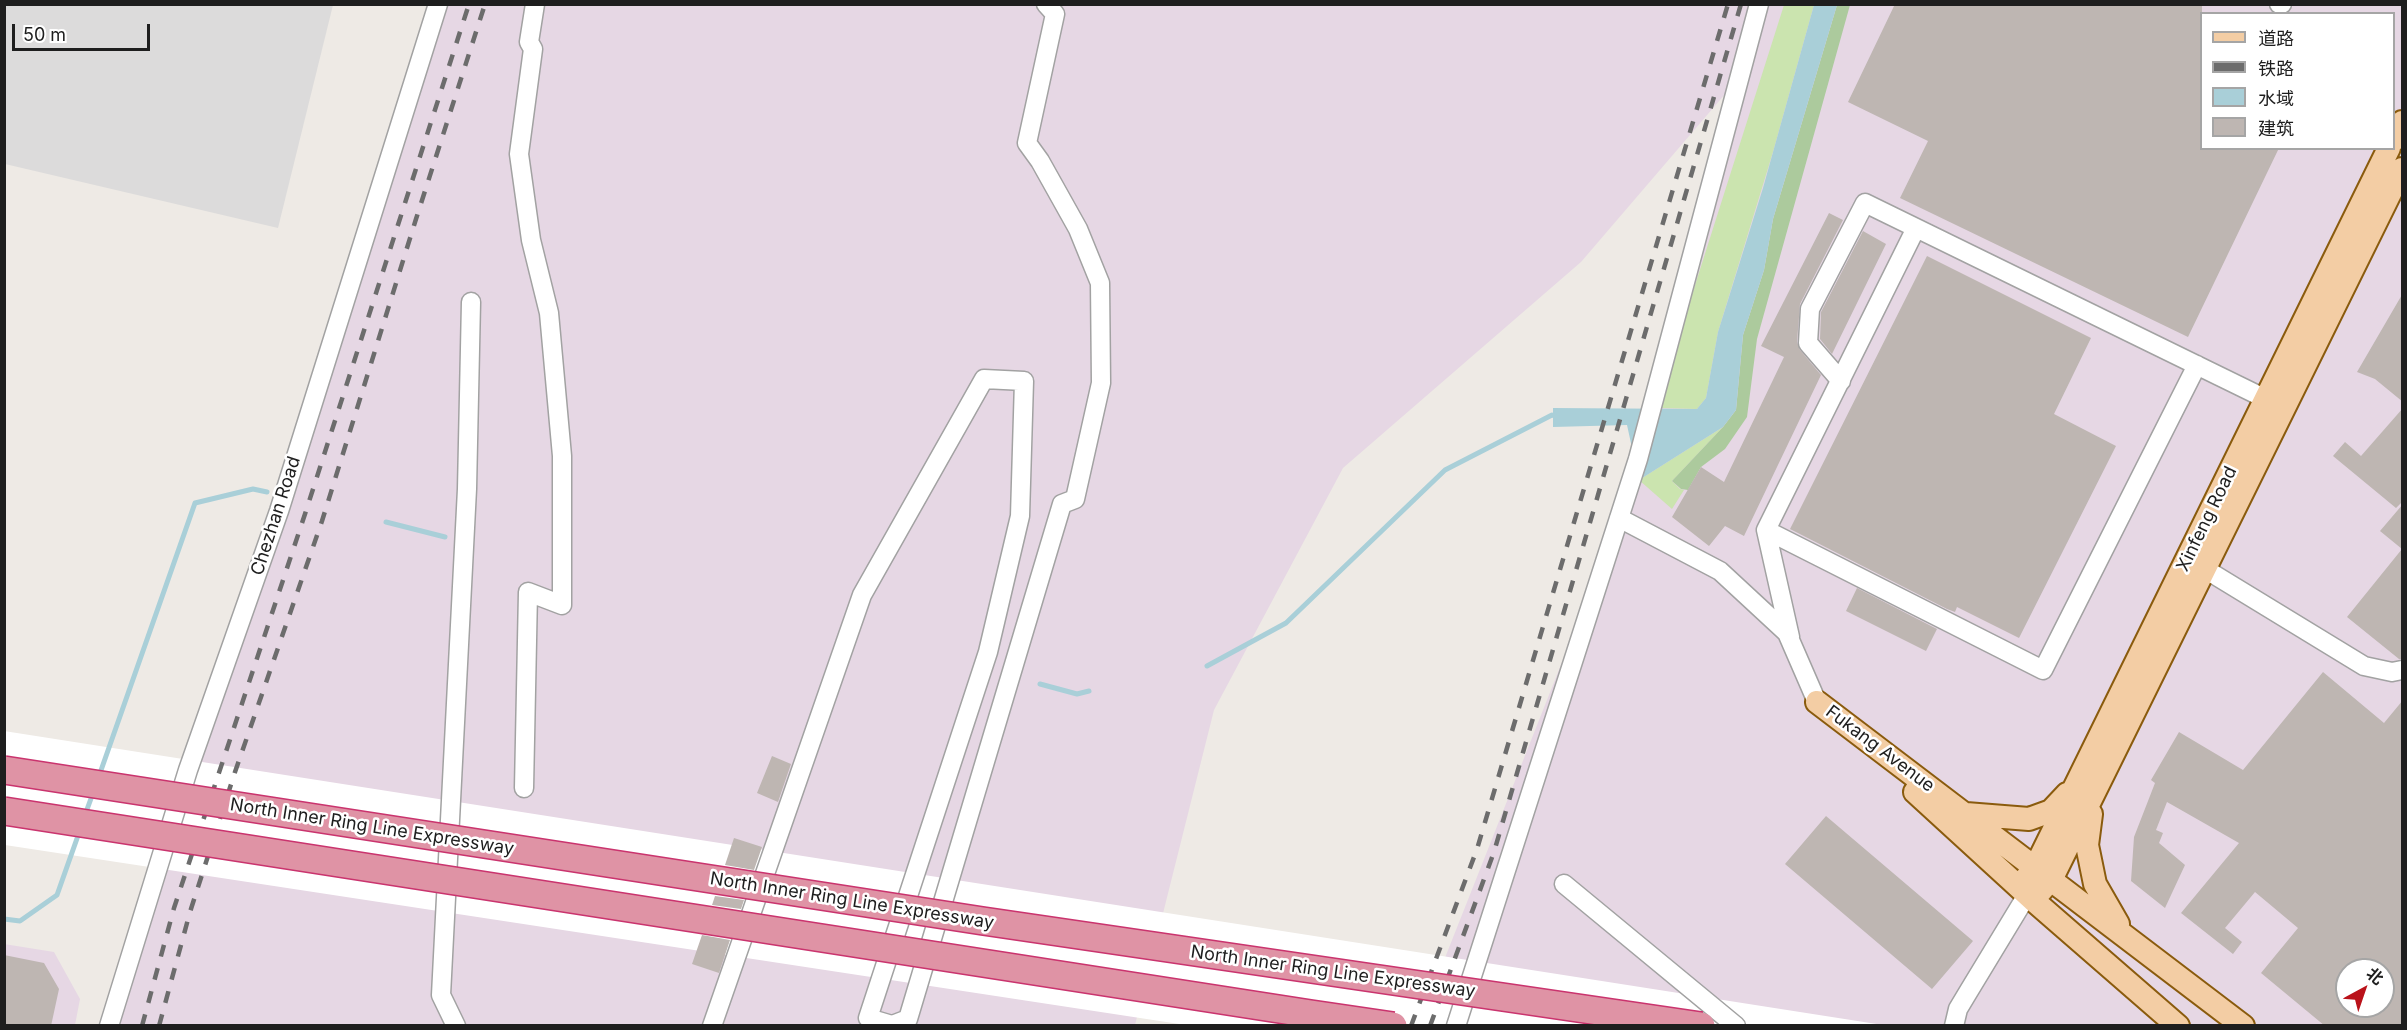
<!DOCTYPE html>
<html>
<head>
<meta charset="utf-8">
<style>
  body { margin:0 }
  #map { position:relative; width:2407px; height:1030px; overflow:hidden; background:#eeeae5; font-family:Inter,"Noto Sans SC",sans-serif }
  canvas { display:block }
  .frame { position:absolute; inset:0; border:6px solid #1e1e1e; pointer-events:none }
  .legend { position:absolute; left:2200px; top:12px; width:195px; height:138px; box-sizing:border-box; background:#fff; border:2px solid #a5a5a5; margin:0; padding:8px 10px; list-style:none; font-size:18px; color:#1e1e1e }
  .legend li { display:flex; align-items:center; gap:12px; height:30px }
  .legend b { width:30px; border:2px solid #a5a5a5 }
  .north { position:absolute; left:2335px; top:958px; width:60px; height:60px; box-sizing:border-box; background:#fff; border:2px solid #a5a5a5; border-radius:50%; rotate:40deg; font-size:16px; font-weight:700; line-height:24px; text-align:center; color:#1e1e1e }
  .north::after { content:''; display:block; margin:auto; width:21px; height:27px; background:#ba121a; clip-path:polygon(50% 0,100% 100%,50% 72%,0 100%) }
  .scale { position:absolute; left:12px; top:24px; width:138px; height:27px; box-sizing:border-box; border:3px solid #1e1e1e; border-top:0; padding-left:8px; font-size:18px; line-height:21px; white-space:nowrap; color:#1e1e1e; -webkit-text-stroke:4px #fff; paint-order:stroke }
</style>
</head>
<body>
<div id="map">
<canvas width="2407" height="1030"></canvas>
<div class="frame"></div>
<ul class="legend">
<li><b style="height:8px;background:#f3cda4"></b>道路</li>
<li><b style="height:8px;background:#6c6c6c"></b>铁路</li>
<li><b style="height:16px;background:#a9cfd8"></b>水域</li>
<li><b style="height:16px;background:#beb6b2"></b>建筑</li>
</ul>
<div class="north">北</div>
<div class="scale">50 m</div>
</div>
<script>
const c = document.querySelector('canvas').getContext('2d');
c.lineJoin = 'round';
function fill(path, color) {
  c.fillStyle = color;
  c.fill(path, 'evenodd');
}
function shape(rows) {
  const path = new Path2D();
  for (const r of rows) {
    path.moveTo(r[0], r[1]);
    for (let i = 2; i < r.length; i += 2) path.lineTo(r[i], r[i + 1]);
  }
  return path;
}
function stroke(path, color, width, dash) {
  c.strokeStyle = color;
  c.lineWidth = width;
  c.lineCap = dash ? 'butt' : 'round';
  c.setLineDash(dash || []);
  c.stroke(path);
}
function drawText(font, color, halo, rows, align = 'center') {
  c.font = font + ' Inter,sans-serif';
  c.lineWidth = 5;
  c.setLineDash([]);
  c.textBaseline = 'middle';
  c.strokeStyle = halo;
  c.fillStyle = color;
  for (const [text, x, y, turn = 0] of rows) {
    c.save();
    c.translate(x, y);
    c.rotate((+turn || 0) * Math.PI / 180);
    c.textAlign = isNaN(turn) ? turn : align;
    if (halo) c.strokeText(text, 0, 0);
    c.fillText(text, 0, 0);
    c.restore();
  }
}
const residential = shape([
  [5,4,333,5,278,228,5,164]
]);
const industrial = shape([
  [438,5,1764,5,1744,72,1581,262,1343,468,1214,710,1135,1025,111,1026],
  [1766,5,2402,5,2402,1025,1418,1026,1619,518],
  [2202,14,2394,14,2394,148,2202,148],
  [2347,970,2383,970,2383,1006,2347,1006],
  [4,944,54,952,80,999,75,1025,5,1025]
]);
const grass = shape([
  [1784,5,1814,5,1773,152,1718,332,1706,398,1697,409,1656,408],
  [1723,427,1672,481,1680,489,1684,490,1672,509,1639,480]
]);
const forest = shape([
  [1837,5,1850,5,1757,339,1747,417,1725,449,1701,467,1688,490,1681,489,1672,481,1723,427,1736,410,1743,335,1764,270,1773,219]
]);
const water = shape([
  [1814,5,1837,5,1773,219,1764,270,1743,335,1736,410,1723,427,1639,480,1627,425,1553,427,1553,408,1697,409,1706,398,1718,332,1763,188]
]);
const pier = shape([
  [4,731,1883,1025,1186,1025,5,845]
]);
const stream = shape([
  [386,522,445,537],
  [1207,666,1286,623,1445,470,1552,415,1557,417],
  [1040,684,1077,694,1089,691],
  [99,776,195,503,253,489,267,492],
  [85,815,93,793],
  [4,919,20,921,57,895,80,830]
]);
const building = shape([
  [1895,4,2202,4,2202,148,2279,148,2188,337,1900,198,1928,141,1848,102],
  [1829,213,1843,220,1800,304,1797,342,1800,350,1821,375,1744,536,1725,526,1709,546,1672,517,1701,467,1724,482,1784,357,1761,346],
  [1863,231,1886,244,1832,354,1820,339,1821,312],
  [1927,256,2091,338,2054,414,2116,446,2019,638,1957,607,1955,612,1947,609,1790,529],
  [2403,293,2403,402,2375,379,2357,372],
  [2403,408,2403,501,2396,508,2333,456,2345,442,2361,456],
  [2403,504,2403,659,2399,659,2347,617,2402,549,2380,531],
  [1857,588,1937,629,1926,651,1846,611],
  [2323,672,2384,723,2403,700,2403,1026,2325,1026,2261,973,2298,928,2255,892,2225,928,2242,942,2233,954,2181,913,2239,843,2167,802,2156,830,2163,833,2159,843,2185,865,2165,908,2131,881,2134,837,2155,783,2151,780,2179,732,2243,770],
  [2347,970,2383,970,2383,1006,2347,1006],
  [772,756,791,764,778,802,757,793],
  [1826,816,1973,941,1932,989,1785,864],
  [734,838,762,847,754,870,725,865],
  [715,896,744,900,741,909,712,905],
  [702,935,730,940,719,973,692,964],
  [4,955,44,963,59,989,51,1026,4,1026]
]);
const minor = shape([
  [2279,4,2282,4],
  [1916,228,1766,530,2043,670,2197,365],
  [1841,381,1808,343,1810,309,1865,203,2266,399],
  [1619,518,1720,571,1787,633,1817,702],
  [1766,530,1790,637],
  [2205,569,2364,666,2392,672,2402,670],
  [524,788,528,592,562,605,562,456,549,313,531,240,519,154,533,49,529,42,535,4],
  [1564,884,1736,1026],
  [895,1024,908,1019,1062,504,1075,499,1101,383,1100,283,1078,229,1040,161,1027,143,1055,14,1046,4],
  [109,1026,188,770,279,511,438,4],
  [456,1026,441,995,467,489,471,302],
  [712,1026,862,595,984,379,1024,381,1020,516,988,652,868,1018,895,1026],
  [1456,1026,1638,459,1759,4],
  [1954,1026,1958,1009,1967,994,2027,895]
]);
const major = shape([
  [2394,140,2402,122],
  [1817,702,2243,1026],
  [1915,792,2033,900,2178,1026],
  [1966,814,2029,819,2051,811,2067,794],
  [2091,814,2087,845,2095,884,2118,924],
  [2019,887,2036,866,2389,148],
  [2033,900,2052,878,2402,169]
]);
const rail = shape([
  [142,1026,174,908,305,514,469,4],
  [159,1026,190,912,235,772,322,521,416,219,485,4],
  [1411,1026,1477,849,1728,4],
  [1430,1026,1494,852,1741,4]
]);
const highwayBridge = shape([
  [4,770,983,921,1701,1026],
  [4,811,1311,1014,1393,1026]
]);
const streetNames = [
  ["Chezhan Road",276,516,-72],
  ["Xinfeng Road",2207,519,-64],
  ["Fukang Avenue",1880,749,37],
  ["North Inner Ring Line Expressway",372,827,9],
  ["North Inner Ring Line Expressway",852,901,9],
  ["North Inner Ring Line Expressway",1333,972,8]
];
fill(residential, '#dcdbdb');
fill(industrial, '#e6d7e4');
fill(grass, '#cbe4af');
fill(forest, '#acca9d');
fill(water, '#a9cfd8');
fill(pier, '#fff');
stroke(stream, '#a9cfd8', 5);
fill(building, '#beb6b2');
stroke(minor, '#a2a2a2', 21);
stroke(major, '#8a5b0d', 26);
stroke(minor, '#fff', 18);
stroke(major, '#f3cda4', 22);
stroke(rail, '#6c6c6c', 4.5, [12, 12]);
stroke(highwayBridge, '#ca346e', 30, []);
stroke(highwayBridge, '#df93a5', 27);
drawText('18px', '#1e1e1e', '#fff', streetNames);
</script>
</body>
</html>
